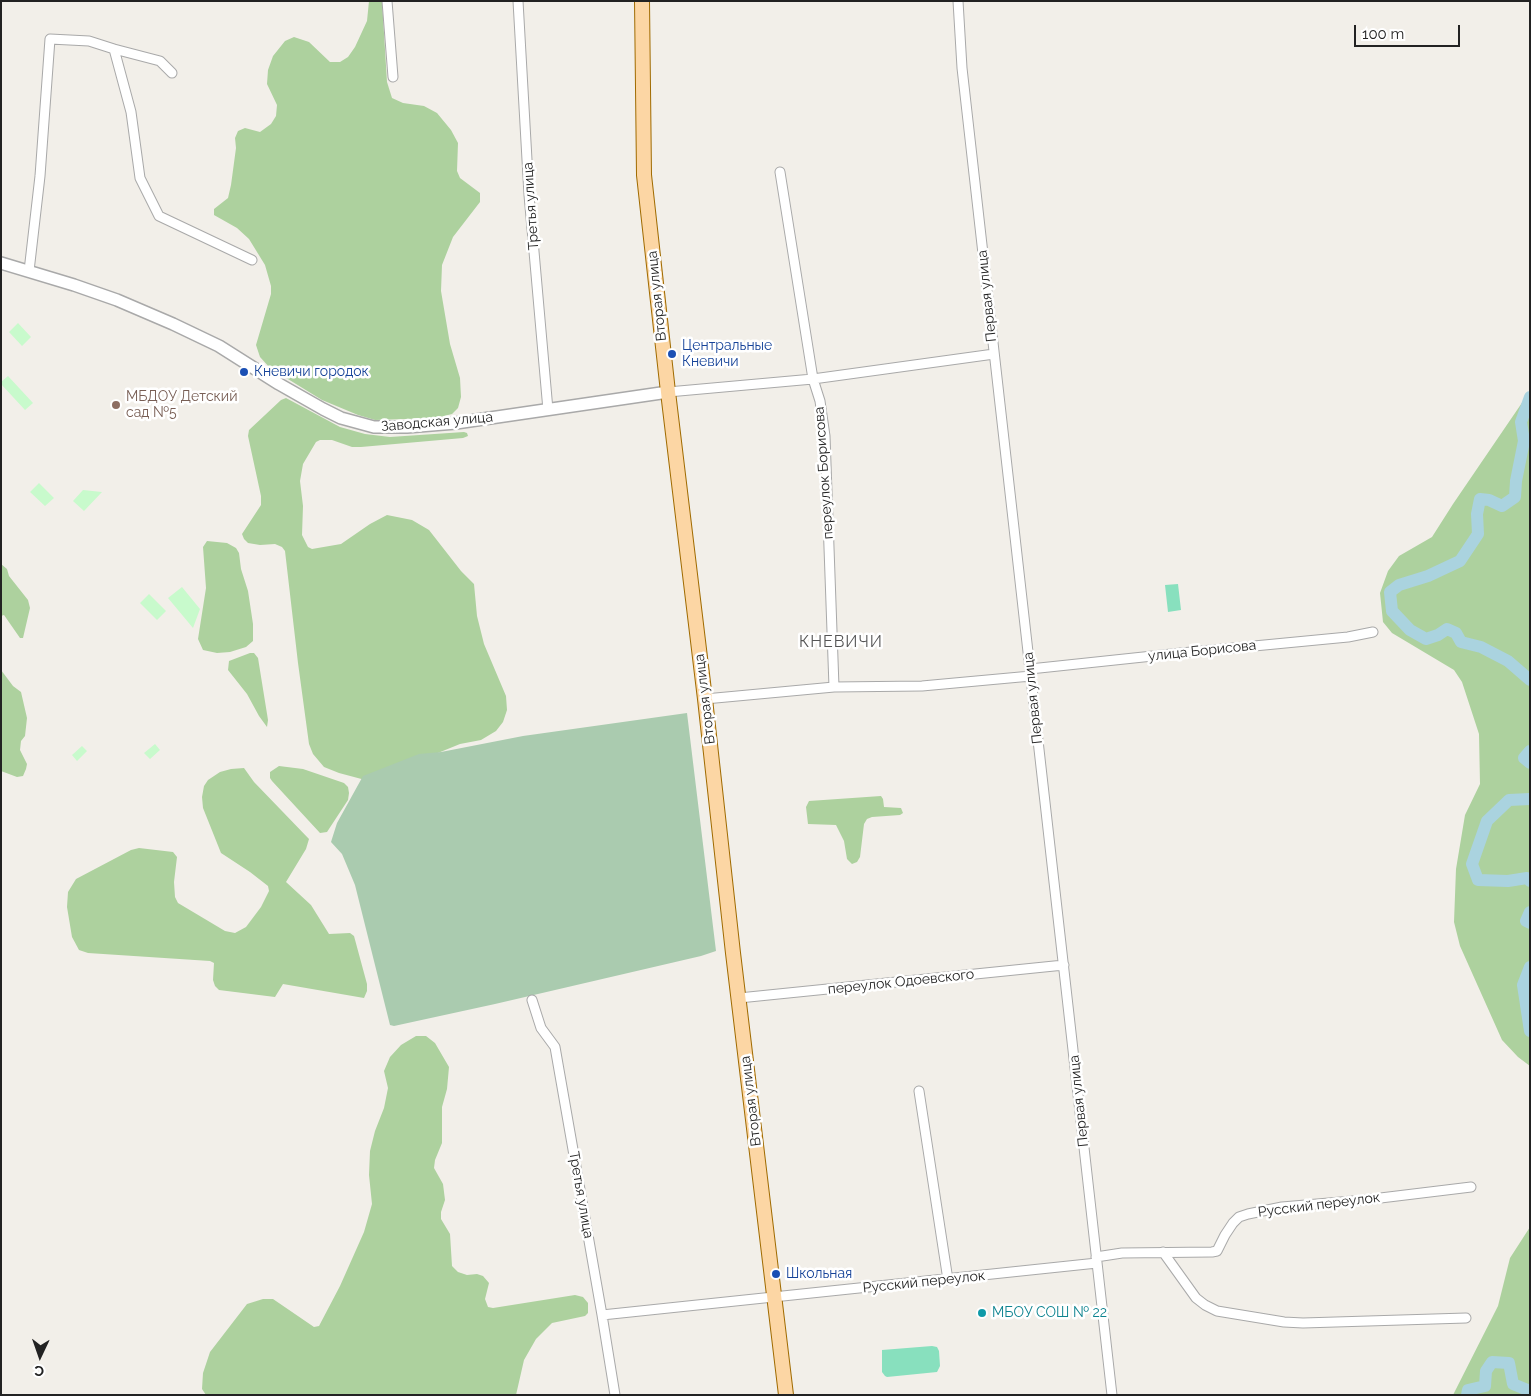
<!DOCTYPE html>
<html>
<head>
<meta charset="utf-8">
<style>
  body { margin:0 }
  #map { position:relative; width:1531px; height:1396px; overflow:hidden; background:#f2efe9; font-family:Raleway,sans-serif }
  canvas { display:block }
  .frame { position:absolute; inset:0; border:2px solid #222; pointer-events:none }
  .north { position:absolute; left:15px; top:1331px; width:50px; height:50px; -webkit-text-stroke:4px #fff; paint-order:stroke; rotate:183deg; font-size:14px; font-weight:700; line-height:20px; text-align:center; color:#222 }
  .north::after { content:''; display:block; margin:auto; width:18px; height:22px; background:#222; clip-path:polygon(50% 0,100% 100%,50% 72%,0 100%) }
  .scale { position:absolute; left:1354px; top:25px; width:106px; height:22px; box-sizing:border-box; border:2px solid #222; border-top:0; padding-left:6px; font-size:15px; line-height:18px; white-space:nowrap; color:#222; -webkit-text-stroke:4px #fff; paint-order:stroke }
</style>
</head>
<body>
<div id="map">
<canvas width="1531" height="1396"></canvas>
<div class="frame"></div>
<div class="north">С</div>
<div class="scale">100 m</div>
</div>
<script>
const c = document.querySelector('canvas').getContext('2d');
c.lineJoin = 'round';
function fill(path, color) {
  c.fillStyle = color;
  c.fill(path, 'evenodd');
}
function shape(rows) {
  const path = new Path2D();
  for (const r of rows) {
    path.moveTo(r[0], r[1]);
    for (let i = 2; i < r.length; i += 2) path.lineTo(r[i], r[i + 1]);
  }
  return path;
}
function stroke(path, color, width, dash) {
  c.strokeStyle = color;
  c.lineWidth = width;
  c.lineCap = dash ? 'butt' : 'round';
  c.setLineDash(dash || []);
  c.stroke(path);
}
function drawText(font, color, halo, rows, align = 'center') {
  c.font = font + ' Raleway,sans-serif';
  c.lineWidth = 5;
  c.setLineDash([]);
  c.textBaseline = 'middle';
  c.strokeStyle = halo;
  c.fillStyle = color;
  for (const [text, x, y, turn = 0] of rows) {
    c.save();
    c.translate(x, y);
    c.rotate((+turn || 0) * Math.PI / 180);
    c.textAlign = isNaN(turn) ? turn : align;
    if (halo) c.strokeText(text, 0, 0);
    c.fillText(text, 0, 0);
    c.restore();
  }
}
const forest = shape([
  [369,1,382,1,387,82,392,98,403,103,424,106,437,113,451,130,458,143,457,171,460,178,480,193,480,202,453,237,442,265,441,291,450,344,460,378,461,397,458,408,452,414,436,418,375,420,358,415,322,400,270,368,260,357,256,345,271,294,271,286,265,265,249,239,237,228,214,215,214,209,228,198,231,185,236,148,235,138,238,131,245,128,260,132,271,124,276,116,277,105,267,84,268,70,273,56,285,41,294,37,309,42,330,62,340,62,348,57,355,47,367,21],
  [1530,391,1530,1066,1518,1057,1502,1040,1460,946,1454,922,1456,869,1465,815,1480,784,1479,734,1462,682,1454,670,1392,633,1383,622,1380,593,1388,571,1399,556,1432,537,1453,504],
  [286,398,340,427,365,434,390,437,464,432,467,433,468,436,463,438,361,447,352,447,332,440,320,440,316,442,303,464,300,481,303,506,302,535,308,547,312,549,341,544,370,524,387,515,412,520,429,530,461,571,474,584,477,616,484,644,506,696,507,710,503,722,496,731,481,740,460,744,369,781,339,773,324,767,313,754,309,744,298,663,285,551,282,547,275,544,260,545,248,543,244,539,242,534,261,505,261,496,248,436,249,430,281,400],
  [207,541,227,543,236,548,239,553,241,569,248,591,253,624,253,641,246,647,230,652,217,653,203,650,198,639,206,588,203,547],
  [1,564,7,569,9,576,28,600,30,608,23,638,20,638,4,615,1,616],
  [250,653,254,653,258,658,268,720,267,727,259,716,247,694,228,670,229,661],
  [1,670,13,686,21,692,27,718,25,736,21,741,20,750,27,764,26,769,23,776,17,777,1,771],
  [279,766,303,769,344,783,348,787,349,793,348,800,327,832,320,833,272,781,270,778,270,772],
  [244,768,254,782,309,839,306,849,286,882,311,905,329,934,350,933,354,936,367,984,367,991,364,998,283,984,275,997,219,990,215,986,213,980,214,963,210,961,88,953,79,950,72,937,67,907,68,892,76,879,131,850,139,848,173,852,177,857,174,882,175,897,178,903,225,931,235,933,246,927,261,907,269,891,268,886,250,872,221,853,203,808,202,797,204,786,208,780,220,772,231,769],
  [881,796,883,799,884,807,901,808,903,813,900,815,872,817,867,819,864,824,860,857,857,862,852,864,847,859,844,841,836,825,808,824,806,807,809,801],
  [416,1036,426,1036,435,1043,449,1067,447,1089,442,1107,442,1143,435,1160,434,1168,443,1184,445,1200,441,1212,441,1219,450,1234,452,1266,458,1272,467,1275,477,1274,483,1276,489,1283,485,1299,488,1307,493,1308,575,1295,583,1297,588,1303,588,1313,585,1316,552,1323,536,1339,524,1360,516,1395,206,1395,202,1389,203,1373,210,1352,247,1304,263,1299,273,1299,314,1327,319,1326,340,1286,364,1232,372,1204,369,1175,370,1151,375,1131,384,1108,388,1088,384,1071,390,1057,401,1045],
  [1530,1227,1530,1395,1453,1395,1498,1306,1510,1258]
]);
const cemetery = shape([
  [687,713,716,951,701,956,495,1004,394,1026,390,1025,355,885,342,854,331,842,337,823,363,776,419,754,441,752,523,736]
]);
const park = shape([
  [18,323,31,337,22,346,9,332],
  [8,376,33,403,25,410,1,384,1,382],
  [39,483,54,498,45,506,30,492],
  [83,490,102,492,84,511,73,501],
  [182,587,200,609,193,628,168,598],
  [149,594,166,611,157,620,140,603],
  [155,744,160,750,150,759,144,753],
  [82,746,87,751,77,761,72,755]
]);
const pitch = shape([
  [1178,584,1181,610,1168,612,1165,585],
  [932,1346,937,1347,939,1351,940,1366,937,1372,887,1377,885,1376,882,1372,882,1350]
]);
const river = shape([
  [1530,397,1521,422,1524,441,1516,481,1515,497,1502,506,1489,500,1480,499,1477,514,1478,534,1460,561,1428,576,1399,585,1390,592,1392,611,1410,630,1426,639,1438,635,1447,629,1456,633,1461,642,1481,647,1508,661,1530,680],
  [1530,751,1524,758,1530,763],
  [1530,799,1509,800,1487,821,1472,864,1478,880,1508,881,1527,878,1530,881],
  [1530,912,1526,921,1530,923],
  [1530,967,1523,985,1530,1031],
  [1467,1395,1468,1390,1485,1386,1486,1371,1492,1362,1509,1363,1513,1384,1530,1391]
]);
const minor = shape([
  [387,1,393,77],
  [518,1,529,195,548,410],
  [958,1,962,68,1112,1395],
  [114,49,160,61,172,73],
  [780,172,813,379,820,401,825,436,834,687],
  [29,271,40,176,50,39,89,41,114,49,131,112,140,178,159,216,252,260],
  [668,392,813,379,994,354],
  [1030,669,1181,653,1348,637,1373,632],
  [705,699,834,687,922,686,1031,676],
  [739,998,1064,965],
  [532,1000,541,1028,555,1047,602,1315,615,1395],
  [919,1091,948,1280],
  [1163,1252,1196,1298,1205,1305,1217,1311,1284,1322,1303,1323,1466,1318],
  [1096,1257,1122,1253,1212,1252,1217,1251,1225,1235,1233,1223,1239,1217,1248,1214,1282,1207,1364,1200,1471,1187],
  [602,1315,1097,1263]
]);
const tertiary = shape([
  [1,263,74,285,117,300,173,324,219,346,279,384,323,409,341,418,374,427,407,427,456,423,668,392]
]);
const primary = shape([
  [642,1,644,175,668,392,705,699,733,953,786,1395]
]);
const markers = [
  [672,354,5,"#1a4fb4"],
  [244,372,5,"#1a4fb4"],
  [116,405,5,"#8d6e63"],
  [776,1274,5,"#1a4fb4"],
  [982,1313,5,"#0f9aa8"]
];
const streetNames = [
  ["Третья улица",531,206,-94],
  ["Вторая улица",657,296,-96],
  ["Первая улица",987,296,-96],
  ["Заводская улица",437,422,-5],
  ["переулок Борисова",824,473,-94],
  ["улица Борисова",1202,651,-6],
  ["Первая улица",1033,698,-96],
  ["Вторая улица",705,699,-97],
  ["переулок Одоевского",901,982,-6],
  ["Вторая улица",751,1101,-97],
  ["Первая улица",1079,1101,-96],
  ["Третья улица",581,1195,80],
  ["Русский переулок",1319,1205,-7],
  ["Русский переулок",924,1282,-6]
];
const transitNames = [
  ["Центральные",682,346],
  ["Кневичи",682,362],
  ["Кневичи городок",254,372],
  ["Школьная",786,1274]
];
const educationNames = [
  ["МБДОУ Детский",126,397],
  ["сад №5",126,413]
];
const cultureNames = [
  ["МБОУ СОШ № 22",992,1313]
];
const quarterNames = [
  ["КНЕВИЧИ",841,642]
];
fill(forest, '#add19e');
fill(cemetery, '#aacbaf');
fill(park, '#c8facc');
fill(pitch, '#88e0be');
stroke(river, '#aad3df', 12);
stroke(minor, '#a9a9a9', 11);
stroke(tertiary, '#a9a9a9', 14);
stroke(primary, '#a06b00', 16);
stroke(minor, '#fff', 9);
stroke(tertiary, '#fff', 11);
stroke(primary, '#fcd6a4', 14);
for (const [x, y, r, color] of markers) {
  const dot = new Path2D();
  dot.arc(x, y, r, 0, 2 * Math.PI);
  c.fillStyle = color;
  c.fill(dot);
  stroke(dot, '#fff', 2);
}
drawText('14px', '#222', '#fff', streetNames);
drawText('14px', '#164399', '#fff', transitNames, 'left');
drawText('14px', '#785e54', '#fff', educationNames, 'left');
drawText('14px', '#0d838f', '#fff', cultureNames, 'left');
c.letterSpacing = '1px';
drawText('16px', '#555', '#fff', quarterNames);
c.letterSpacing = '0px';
</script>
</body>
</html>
